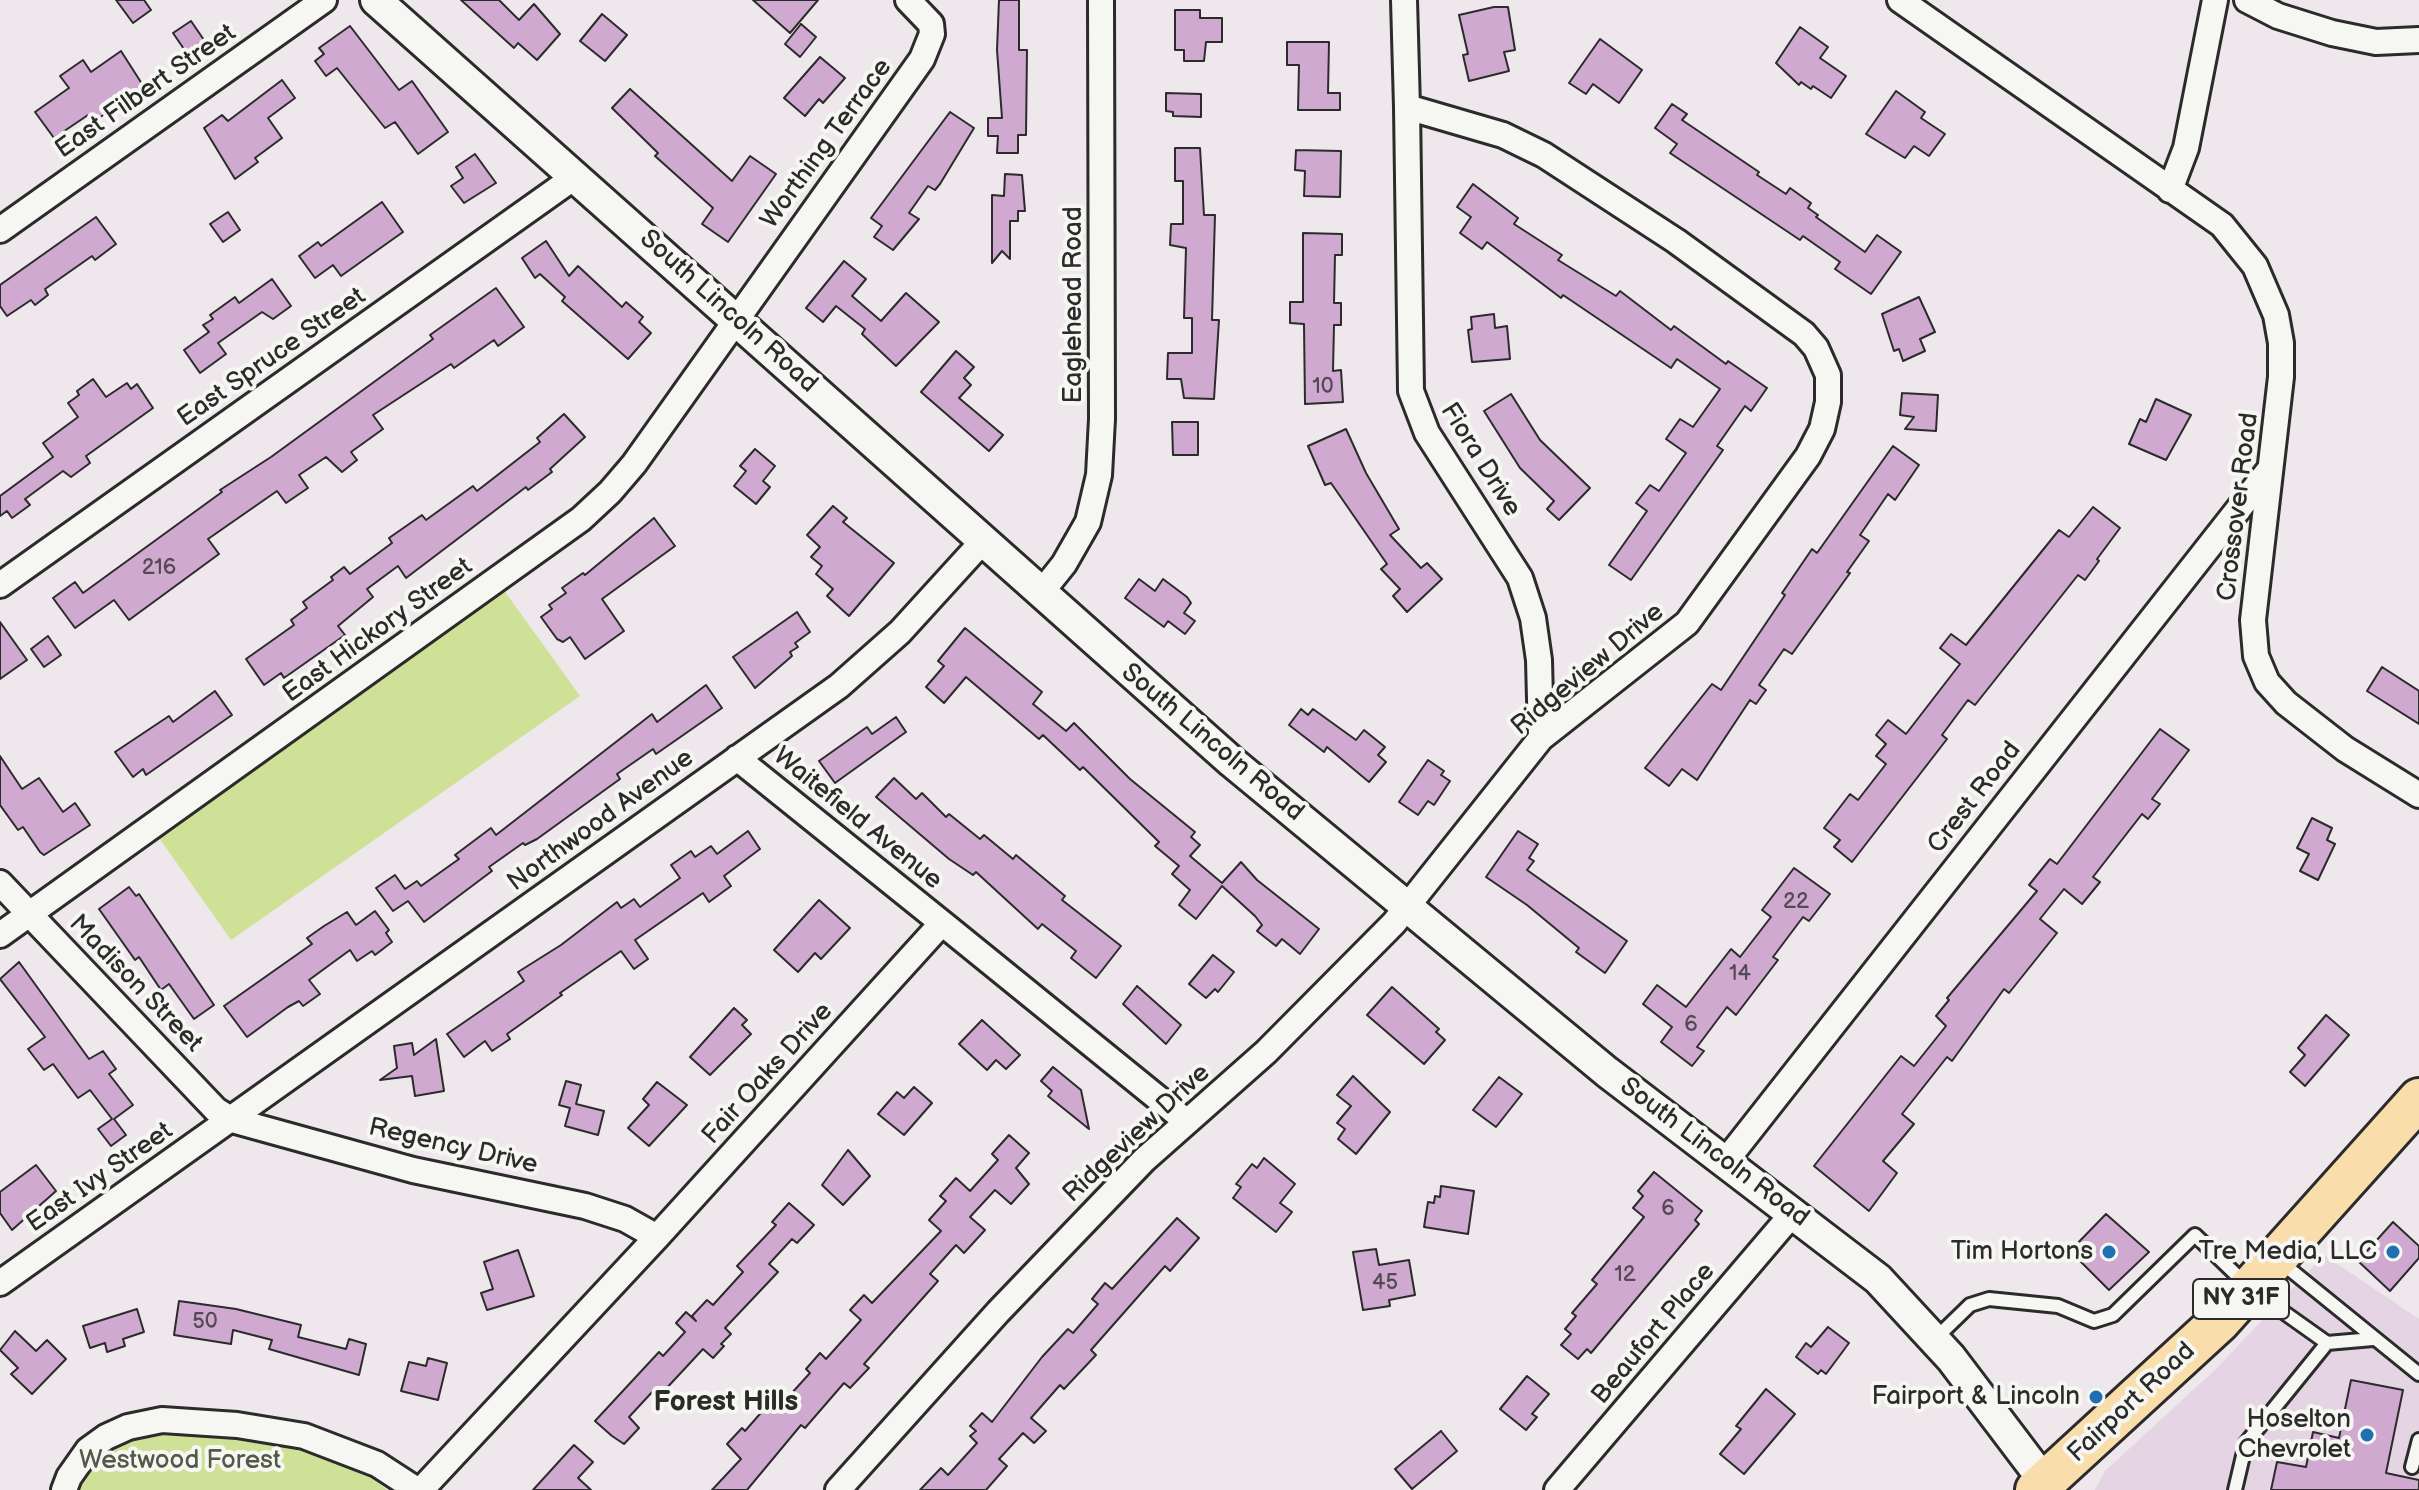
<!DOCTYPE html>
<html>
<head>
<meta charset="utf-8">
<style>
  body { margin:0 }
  canvas { display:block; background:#eee7eb }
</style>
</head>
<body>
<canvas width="2419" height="1490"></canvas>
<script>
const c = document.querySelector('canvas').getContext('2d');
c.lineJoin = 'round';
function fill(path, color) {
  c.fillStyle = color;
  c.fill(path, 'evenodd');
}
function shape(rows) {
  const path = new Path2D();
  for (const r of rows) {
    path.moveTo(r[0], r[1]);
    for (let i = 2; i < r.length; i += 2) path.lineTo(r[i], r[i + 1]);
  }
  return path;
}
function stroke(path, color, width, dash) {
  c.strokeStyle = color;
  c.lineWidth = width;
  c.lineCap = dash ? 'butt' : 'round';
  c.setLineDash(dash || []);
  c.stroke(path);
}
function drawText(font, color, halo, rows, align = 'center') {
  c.font = font + ' "Balsamiq Sans",sans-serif';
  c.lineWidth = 8;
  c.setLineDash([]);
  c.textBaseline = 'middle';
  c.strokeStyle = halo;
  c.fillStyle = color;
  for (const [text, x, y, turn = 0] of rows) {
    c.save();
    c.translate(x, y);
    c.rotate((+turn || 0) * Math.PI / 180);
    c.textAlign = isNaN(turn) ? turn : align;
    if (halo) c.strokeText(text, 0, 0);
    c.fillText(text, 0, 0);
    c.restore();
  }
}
const built = shape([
  [2324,1255,2419,1319,2419,1490,2095,1490,2105,1471,2216,1369]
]);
const green = shape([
  [503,589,580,696,231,940,157,835],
  [159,1430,208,1430,309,1449,363,1471,387,1490,74,1490,81,1471,112,1443]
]);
const building = shape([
  [116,0,144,0,151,10,133,23,116,0],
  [461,0,499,0,519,20,534,4,560,34,537,60,518,43,514,48,461,0],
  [753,0,818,0,790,33,753,0],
  [999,0,1019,0,1019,50,1027,50,1026,135,1018,135,1018,153,997,153,998,136,988,136,988,118,1002,118,997,50,999,0],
  [1494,7,1508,7,1515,50,1504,52,1509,71,1469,81,1463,55,1468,54,1459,15,1494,7],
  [1175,10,1200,10,1200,18,1222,18,1222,42,1206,42,1204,61,1184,61,1184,50,1175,50,1175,10],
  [602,14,627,35,605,61,580,41,602,14],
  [191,21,204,40,186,52,173,33,191,21],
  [801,24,816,37,800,57,785,44,801,24],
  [350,26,399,90,412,81,448,132,418,154,395,122,385,128,337,68,326,76,315,61,324,54,319,48,350,26],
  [1800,27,1828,47,1820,58,1846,76,1831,98,1813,86,1811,89,1801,82,1799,85,1776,63,1800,27],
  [1600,39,1642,70,1619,103,1593,84,1586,94,1569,83,1600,39],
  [1287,42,1329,42,1328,93,1340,93,1340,110,1298,110,1299,65,1287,65,1287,42],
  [121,51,144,87,93,122,88,115,54,138,35,112,69,88,60,76,83,60,91,72,121,51],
  [820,57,845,78,823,103,819,99,805,116,784,98,820,57],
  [282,80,295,98,268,118,282,138,255,158,258,162,235,179,204,128,222,115,228,121,282,80],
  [630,89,732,181,750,156,776,174,728,242,702,224,713,208,655,156,658,153,612,108,630,89],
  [1896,91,1925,112,1921,118,1945,134,1929,156,1914,146,1905,158,1866,134,1896,91],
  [1166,93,1201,94,1201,117,1173,116,1173,112,1166,111,1166,93],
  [1672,104,1687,114,1682,120,1759,172,1757,175,1786,194,1790,188,1811,203,1808,208,1818,215,1816,217,1865,252,1877,235,1901,252,1871,294,1835,269,1840,262,1803,236,1800,240,1670,153,1677,144,1655,128,1672,104],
  [950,112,974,128,940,184,935,190,928,186,909,213,919,219,893,250,874,237,882,226,871,218,950,112],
  [1175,148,1200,148,1204,215,1215,215,1212,320,1219,320,1214,399,1184,398,1181,379,1167,379,1168,353,1192,353,1192,318,1184,318,1186,248,1170,245,1171,224,1183,224,1183,181,1175,181,1175,148],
  [1296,150,1341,151,1340,197,1304,196,1305,171,1295,170,1296,150],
  [475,154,496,183,464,203,451,186,463,178,456,167,475,154],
  [1005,174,1022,175,1025,211,1018,211,1018,221,1010,221,1010,259,1002,251,992,263,992,195,1004,196,1005,174],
  [1473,184,1518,218,1514,224,1562,255,1558,260,1616,296,1620,291,1671,330,1674,326,1726,364,1728,361,1767,388,1751,411,1745,406,1717,446,1723,450,1631,580,1609,565,1647,511,1636,503,1650,485,1659,491,1686,453,1666,439,1680,419,1693,427,1720,389,1677,359,1671,368,1563,295,1561,298,1487,242,1482,249,1460,233,1471,217,1457,207,1473,184],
  [382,202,403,232,341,276,333,265,315,278,299,256,318,242,321,246,382,202],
  [228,212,240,230,223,242,210,224,228,212],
  [96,217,116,244,95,260,92,256,45,289,48,295,35,305,31,300,7,316,0,306,0,285,96,217],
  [1303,233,1342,234,1342,255,1335,255,1334,303,1341,303,1341,325,1334,325,1333,371,1341,370,1343,402,1305,404,1304,324,1290,323,1290,302,1303,302,1303,233],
  [546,241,569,276,578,266,622,307,626,302,643,317,639,322,651,333,628,359,562,301,565,297,540,274,535,278,522,258,546,241],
  [844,261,866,279,852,296,881,321,906,293,939,322,896,366,862,334,865,329,836,306,823,322,806,308,844,261],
  [272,279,291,306,273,319,262,312,218,343,226,354,200,373,184,350,209,332,203,325,213,319,210,315,235,297,239,303,272,279],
  [496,288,524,327,498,346,494,340,454,368,451,364,373,415,383,429,351,452,357,460,342,472,326,457,299,475,308,488,286,503,277,491,208,539,219,554,129,620,114,600,75,628,53,598,75,582,83,593,222,492,220,490,271,457,433,339,430,335,496,288],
  [1919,297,1935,332,1920,339,1925,351,1903,361,1899,349,1894,351,1882,314,1919,297],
  [1494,314,1495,328,1507,326,1510,359,1472,362,1468,330,1472,329,1471,317,1494,314],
  [956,351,974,367,964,378,971,385,959,398,1003,435,989,451,921,392,956,351],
  [93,379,106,397,127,383,131,389,137,384,153,408,86,456,90,463,71,477,63,471,25,499,30,505,12,518,7,511,0,516,0,496,53,457,43,443,78,417,68,403,79,395,77,391,93,379],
  [1902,393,1938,395,1936,431,1905,429,1914,417,1900,415,1902,393],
  [1511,394,1540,440,1590,488,1559,520,1547,509,1554,501,1520,468,1484,411,1511,394],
  [2156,399,2191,415,2166,460,2129,444,2140,419,2146,422,2156,399],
  [564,414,585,437,550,469,552,472,528,490,526,487,406,578,398,566,367,589,373,597,338,626,345,635,284,678,281,673,264,685,246,659,294,625,291,620,307,608,303,602,333,580,331,577,344,567,350,574,392,543,389,538,422,515,426,520,473,486,477,491,540,442,537,438,564,414],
  [1172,422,1198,422,1198,455,1173,455,1172,422],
  [1346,429,1366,473,1399,529,1390,535,1421,568,1427,563,1442,579,1407,612,1393,596,1400,589,1381,569,1387,564,1331,483,1325,485,1308,446,1346,429],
  [1893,446,1919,465,1895,500,1888,494,1860,535,1869,541,1847,572,1850,573,1792,654,1784,649,1759,685,1766,690,1756,704,1750,700,1697,780,1682,769,1669,786,1645,768,1712,684,1721,690,1785,595,1782,593,1812,549,1817,553,1893,446],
  [755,449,775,466,763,481,770,487,756,504,734,486,746,471,740,466,755,449],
  [833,506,847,518,843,522,894,563,849,616,827,596,833,589,816,574,822,566,811,557,820,547,807,535,833,506],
  [2093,507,2120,528,2097,559,2099,561,2085,580,2078,575,1975,705,1968,700,1942,735,1947,739,1852,862,1834,847,1840,840,1824,828,1850,794,1858,800,1886,764,1876,756,1886,744,1876,735,1888,720,1906,734,1960,664,1940,648,1951,634,1966,645,2059,530,2069,537,2093,507],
  [654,518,675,546,602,599,624,631,585,659,570,637,563,642,557,639,541,617,552,609,549,605,566,593,562,588,583,573,585,575,654,518],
  [1139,579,1155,591,1163,579,1187,597,1191,603,1184,613,1195,621,1185,634,1168,621,1164,627,1125,598,1139,579],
  [797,612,810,632,795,643,798,647,790,652,792,656,755,688,733,657,797,612],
  [0,622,27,660,0,679,0,622],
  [965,628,1042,692,1033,704,1066,731,1074,723,1130,779,1195,832,1191,837,1200,845,1190,856,1222,883,1241,862,1257,880,1319,929,1300,954,1282,939,1276,946,1257,931,1262,925,1255,916,1222,886,1196,919,1179,905,1190,890,1172,874,1179,866,1155,846,1159,842,1083,767,1080,770,1043,735,1039,739,966,677,944,703,926,687,944,666,938,661,965,628],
  [48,636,61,655,44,667,31,649,48,636],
  [2382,667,2419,691,2419,724,2367,691,2382,667],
  [706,685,722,708,656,754,653,749,617,774,620,779,537,839,525,845,523,843,489,867,492,871,424,922,408,901,393,911,376,888,395,875,405,889,417,881,421,886,459,859,455,855,491,828,496,835,652,714,657,722,706,685],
  [215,691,232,715,146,775,143,769,133,777,115,752,169,716,173,722,215,691],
  [1301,709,1308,715,1313,709,1356,740,1364,730,1385,747,1378,755,1386,762,1369,782,1327,747,1324,752,1289,725,1301,709],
  [896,717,906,732,835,783,819,761,867,727,872,734,896,717],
  [2160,729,2189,750,2152,799,2160,804,2148,819,2142,814,2093,877,2100,882,2082,904,2064,889,2040,919,2057,933,2009,993,2004,989,1952,1061,1947,1057,1902,1114,1914,1124,1883,1161,1897,1173,1869,1211,1814,1166,1901,1056,1914,1066,1946,1026,1936,1016,1949,1000,1947,998,2037,891,2029,885,2050,859,2057,864,2160,729],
  [0,756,22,789,39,778,63,812,75,803,90,825,44,855,40,852,23,827,18,830,0,805,0,756],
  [1428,760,1444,771,1441,775,1450,781,1434,805,1428,801,1418,815,1399,802,1428,760],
  [894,778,916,799,922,793,946,817,949,814,980,839,984,835,1013,859,1016,855,1065,896,1062,900,1121,946,1096,978,1071,958,1076,951,1042,924,1038,929,976,872,973,875,949,859,876,797,894,778],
  [2312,818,2332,828,2327,840,2335,844,2318,880,2300,871,2309,854,2297,848,2312,818],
  [748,831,760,849,724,876,731,886,709,902,703,893,635,940,648,959,634,969,621,951,560,993,562,995,507,1034,510,1039,492,1051,485,1041,464,1057,447,1034,524,981,518,972,561,945,617,902,621,908,634,899,640,907,680,878,671,865,691,851,695,857,711,846,717,854,748,831],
  [1518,831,1538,844,1529,858,1534,861,1527,870,1627,941,1605,973,1576,952,1579,948,1527,905,1486,877,1518,831],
  [1794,868,1830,894,1809,921,1803,917,1773,957,1778,960,1736,1015,1727,1007,1697,1047,1704,1051,1692,1066,1661,1042,1672,1027,1643,1004,1657,985,1686,1007,1731,949,1740,957,1771,917,1762,910,1794,868],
  [129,887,136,896,139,894,214,1005,194,1019,169,984,161,990,139,957,135,960,99,909,129,887],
  [819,900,850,928,821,959,815,953,798,972,774,950,819,900],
  [375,911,389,930,386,933,392,942,375,955,372,951,357,961,350,950,309,980,320,994,303,1006,299,1001,288,1007,247,1037,224,1006,312,944,307,938,324,926,347,912,356,925,375,911],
  [1213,955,1234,972,1218,992,1215,989,1206,998,1189,984,1213,955],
  [19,962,89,1059,103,1051,116,1069,109,1074,133,1105,114,1119,126,1135,111,1146,98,1129,112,1119,90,1090,78,1098,53,1064,44,1070,28,1049,45,1037,0,979,19,962],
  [1137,986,1181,1025,1166,1044,1123,1004,1137,986],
  [1392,987,1439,1029,1436,1032,1445,1040,1424,1064,1367,1015,1392,987],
  [734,1008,747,1020,742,1025,751,1034,710,1075,690,1057,734,1008],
  [2326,1015,2349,1035,2305,1086,2290,1072,2305,1055,2298,1048,2326,1015],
  [982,1020,1020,1055,1006,1069,996,1060,987,1070,959,1044,982,1020],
  [436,1039,444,1091,415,1096,412,1076,380,1080,397,1068,394,1046,412,1043,414,1055,436,1039],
  [1053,1067,1081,1090,1089,1129,1048,1096,1052,1091,1041,1081,1053,1067],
  [1353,1076,1390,1112,1356,1154,1338,1139,1345,1129,1337,1123,1351,1106,1337,1095,1353,1076],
  [1499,1077,1522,1094,1496,1127,1473,1110,1499,1077],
  [566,1081,581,1085,576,1104,604,1111,598,1135,565,1126,570,1108,559,1105,566,1081],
  [657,1082,687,1105,649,1146,628,1128,649,1105,643,1099,657,1082],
  [914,1087,932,1103,904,1135,878,1114,897,1092,904,1098,914,1087],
  [1009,1135,1029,1153,1016,1168,1029,1184,1011,1204,995,1190,970,1217,985,1230,964,1253,956,1245,930,1274,938,1281,864,1364,869,1368,850,1388,844,1383,805,1428,801,1425,747,1490,712,1490,741,1459,727,1444,742,1428,745,1431,773,1399,780,1406,810,1373,806,1369,820,1353,826,1359,861,1320,850,1310,864,1295,872,1303,941,1231,929,1220,946,1201,940,1196,956,1178,970,1191,998,1160,992,1154,1009,1135],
  [848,1150,870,1176,843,1205,822,1185,848,1150],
  [1264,1158,1295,1184,1280,1203,1292,1212,1276,1232,1233,1198,1241,1187,1236,1184,1252,1164,1257,1168,1264,1158],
  [36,1165,56,1191,12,1230,0,1213,0,1192,36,1165],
  [1654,1172,1702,1211,1695,1220,1699,1224,1591,1353,1587,1349,1578,1359,1561,1345,1571,1334,1565,1329,1576,1316,1572,1313,1597,1284,1592,1280,1644,1217,1633,1208,1643,1196,1638,1191,1654,1172],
  [1441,1186,1474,1191,1468,1234,1424,1227,1428,1202,1434,1203,1435,1196,1440,1197,1441,1186],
  [789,1203,814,1225,797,1243,792,1239,769,1264,778,1272,725,1328,731,1334,721,1344,724,1346,713,1358,703,1349,663,1392,659,1388,654,1390,629,1417,639,1428,624,1444,612,1436,595,1421,659,1352,663,1356,685,1332,676,1323,686,1312,696,1321,692,1316,707,1300,713,1305,743,1272,737,1266,776,1225,772,1222,789,1203],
  [2106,1214,2149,1252,2109,1290,2070,1251,2106,1214],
  [1177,1218,1199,1238,1170,1271,1165,1266,1091,1350,1096,1355,1064,1389,1060,1385,1031,1418,1046,1431,1034,1443,1023,1433,999,1459,1007,1466,986,1490,920,1490,941,1468,948,1475,977,1443,970,1436,976,1431,970,1426,982,1413,992,1422,1042,1357,1068,1329,1073,1333,1098,1304,1092,1299,1105,1283,1112,1289,1177,1218],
  [2393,1222,2419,1246,2419,1258,2390,1291,2358,1261,2393,1222],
  [1376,1249,1379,1265,1409,1260,1415,1295,1389,1300,1390,1306,1363,1310,1353,1252,1376,1249],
  [518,1250,534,1296,487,1310,481,1293,493,1289,484,1262,518,1250],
  [179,1301,236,1309,301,1325,298,1337,346,1349,349,1339,366,1344,359,1375,269,1349,272,1340,233,1330,231,1344,174,1335,179,1301],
  [137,1309,144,1332,123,1339,125,1346,107,1352,105,1343,90,1348,83,1326,137,1309],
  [1828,1327,1849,1343,1826,1374,1821,1370,1818,1374,1796,1357,1806,1343,1811,1347,1828,1327],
  [15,1331,36,1351,47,1340,66,1359,32,1394,11,1374,18,1368,0,1350,15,1331],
  [428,1358,447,1363,438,1400,401,1391,409,1362,426,1366,428,1358],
  [1527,1376,1549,1394,1532,1414,1537,1417,1526,1430,1500,1409,1527,1376],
  [2351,1380,2403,1390,2386,1473,2419,1480,2419,1490,2271,1490,2277,1462,2306,1467,2313,1432,2339,1438,2351,1380],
  [1766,1389,1795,1414,1744,1474,1720,1454,1741,1429,1736,1426,1766,1389],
  [1441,1431,1457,1451,1412,1489,1395,1469,1441,1431],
  [574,1445,593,1462,578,1478,591,1490,533,1490,574,1445]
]);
const service = shape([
  [2282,1263,2419,1374],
  [1935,1339,1970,1305,1989,1299,2058,1306,2094,1321,2113,1315,2195,1235,2251,1289,2327,1343,2373,1339],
  [2412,1467,2419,1440],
  [2235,1490,2246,1443,2327,1343]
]);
const minor = shape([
  [1900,0,2222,225,2255,266,2276,315,2281,343,2281,377,2253,620,2256,656,2267,682,2286,703,2345,749,2419,795],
  [2247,0,2278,16,2332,33,2376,42,2419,40],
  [1407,107,1411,391,1427,433,1520,578,1533,618,1539,660,1541,738],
  [2170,190,2186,148,2215,0],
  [0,230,324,0],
  [0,585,576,176],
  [1040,594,1064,564,1088,522,1099,475,1102,419,1101,0],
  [737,758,942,923],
  [0,883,216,1110,232,1120,413,1170,585,1206,625,1219,657,1237],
  [0,935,581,519,610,492,634,464,922,59,932,34,931,24,908,0],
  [1725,1162,2270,469],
  [0,1283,839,686,900,632,982,542],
  [64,1490,69,1477,88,1450,106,1437,128,1427,162,1420,237,1425,304,1436,377,1464,417,1490],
  [421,1490,657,1237,942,923,1186,1121],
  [838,1490,998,1312,1144,1160,1266,1052,1394,923,1541,738,1687,623,1808,456,1822,429,1828,402,1828,375,1816,348,1804,334,1676,241,1544,155,1503,135,1407,107,1404,0],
  [1557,1490,1793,1213]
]);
const tertiary = shape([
  [376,0,1232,762,1607,1072,1878,1279,1951,1358,2051,1490]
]);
const primary = shape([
  [2036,1490,2220,1321,2419,1099]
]);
const markers = [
  [2109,1252,8,"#1f6fb2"],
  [2393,1252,8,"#1f6fb2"],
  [2096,1397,8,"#1f6fb2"],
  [2367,1435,8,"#1f6fb2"]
];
const numberNames = [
  ["10",1323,387],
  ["216",159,568],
  ["22",1796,902],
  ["14",1740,974],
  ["6",1691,1025],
  ["6",1668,1209],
  ["12",1625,1275],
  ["45",1385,1283],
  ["50",205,1322]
];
const shields = [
  [2241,1299,96]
];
const shieldNames = [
  ["NY 31F",2241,1299]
];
const streetNames = [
  ["East Filbert Street",146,92,-35],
  ["Worthing Terrace",827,144,-54],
  ["Eaglehead Road",1074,305,-90],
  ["South Lincoln Road",728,312,42],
  ["East Spruce Street",272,358,-35],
  ["Fiora Drive",1480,460,58],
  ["Crossover Road",2239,507,-83],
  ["East Hickory Street",378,631,-36],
  ["Ridgeview Drive",1588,670,-40],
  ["South Lincoln Road",1212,743,40],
  ["Crest Road",1975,798,-52],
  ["Waitefield Avenue",857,819,39],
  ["Northwood Avenue",601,821,-36],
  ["Madison Street",135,984,46],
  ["Fair Oaks Drive",768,1074,-48],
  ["Ridgeview Drive",1137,1134,-43],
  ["Regency Drive",453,1147,13],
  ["South Lincoln Road",1714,1153,37],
  ["East Ivy Street",100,1178,-35],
  ["Beaufort Place",1654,1334,-50],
  ["Fairport Road",2132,1403,-43]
];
const poiNames = [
  ["Tim Hortons",2093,1252],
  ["Tre Media, LLC",2377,1252],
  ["Fairport & Lincoln",2080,1397],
  ["Hoselton",2351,1420],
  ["Chevrolet",2351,1450]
];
const parkNames = [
  ["Westwood Forest",180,1461]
];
const neighbourhoodNames = [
  ["Forest Hills",726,1403]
];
fill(built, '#e5d4e3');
fill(green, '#cee196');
fill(building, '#d0a9d1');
stroke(building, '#2b2b2b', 2);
stroke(service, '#2b2b2b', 18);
stroke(minor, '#2b2b2b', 30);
stroke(tertiary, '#2b2b2b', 36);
stroke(primary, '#2b2b2b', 46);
stroke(service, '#f6f6f2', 12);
stroke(minor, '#f6f6f2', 24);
stroke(tertiary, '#f6f6f2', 30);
stroke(primary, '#f9ddab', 40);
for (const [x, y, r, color] of markers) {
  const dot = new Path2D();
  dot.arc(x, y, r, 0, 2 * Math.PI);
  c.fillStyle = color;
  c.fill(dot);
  stroke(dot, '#f6f6f2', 3);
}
drawText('22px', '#544a54', null, numberNames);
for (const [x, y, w] of shields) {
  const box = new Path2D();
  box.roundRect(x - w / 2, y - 20, w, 40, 6);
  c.fillStyle = '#f6f6f2';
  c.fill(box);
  stroke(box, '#2b2b2b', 2);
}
drawText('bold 24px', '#2b2b2b', null, shieldNames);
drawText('26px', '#2b2b2b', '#f6f6f2', streetNames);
drawText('26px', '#2b2b2b', '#f6f6f2', poiNames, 'right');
drawText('26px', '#545846', '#f6f6f2', parkNames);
drawText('bold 28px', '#2b2b2b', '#f6f6f2', neighbourhoodNames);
</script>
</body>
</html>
